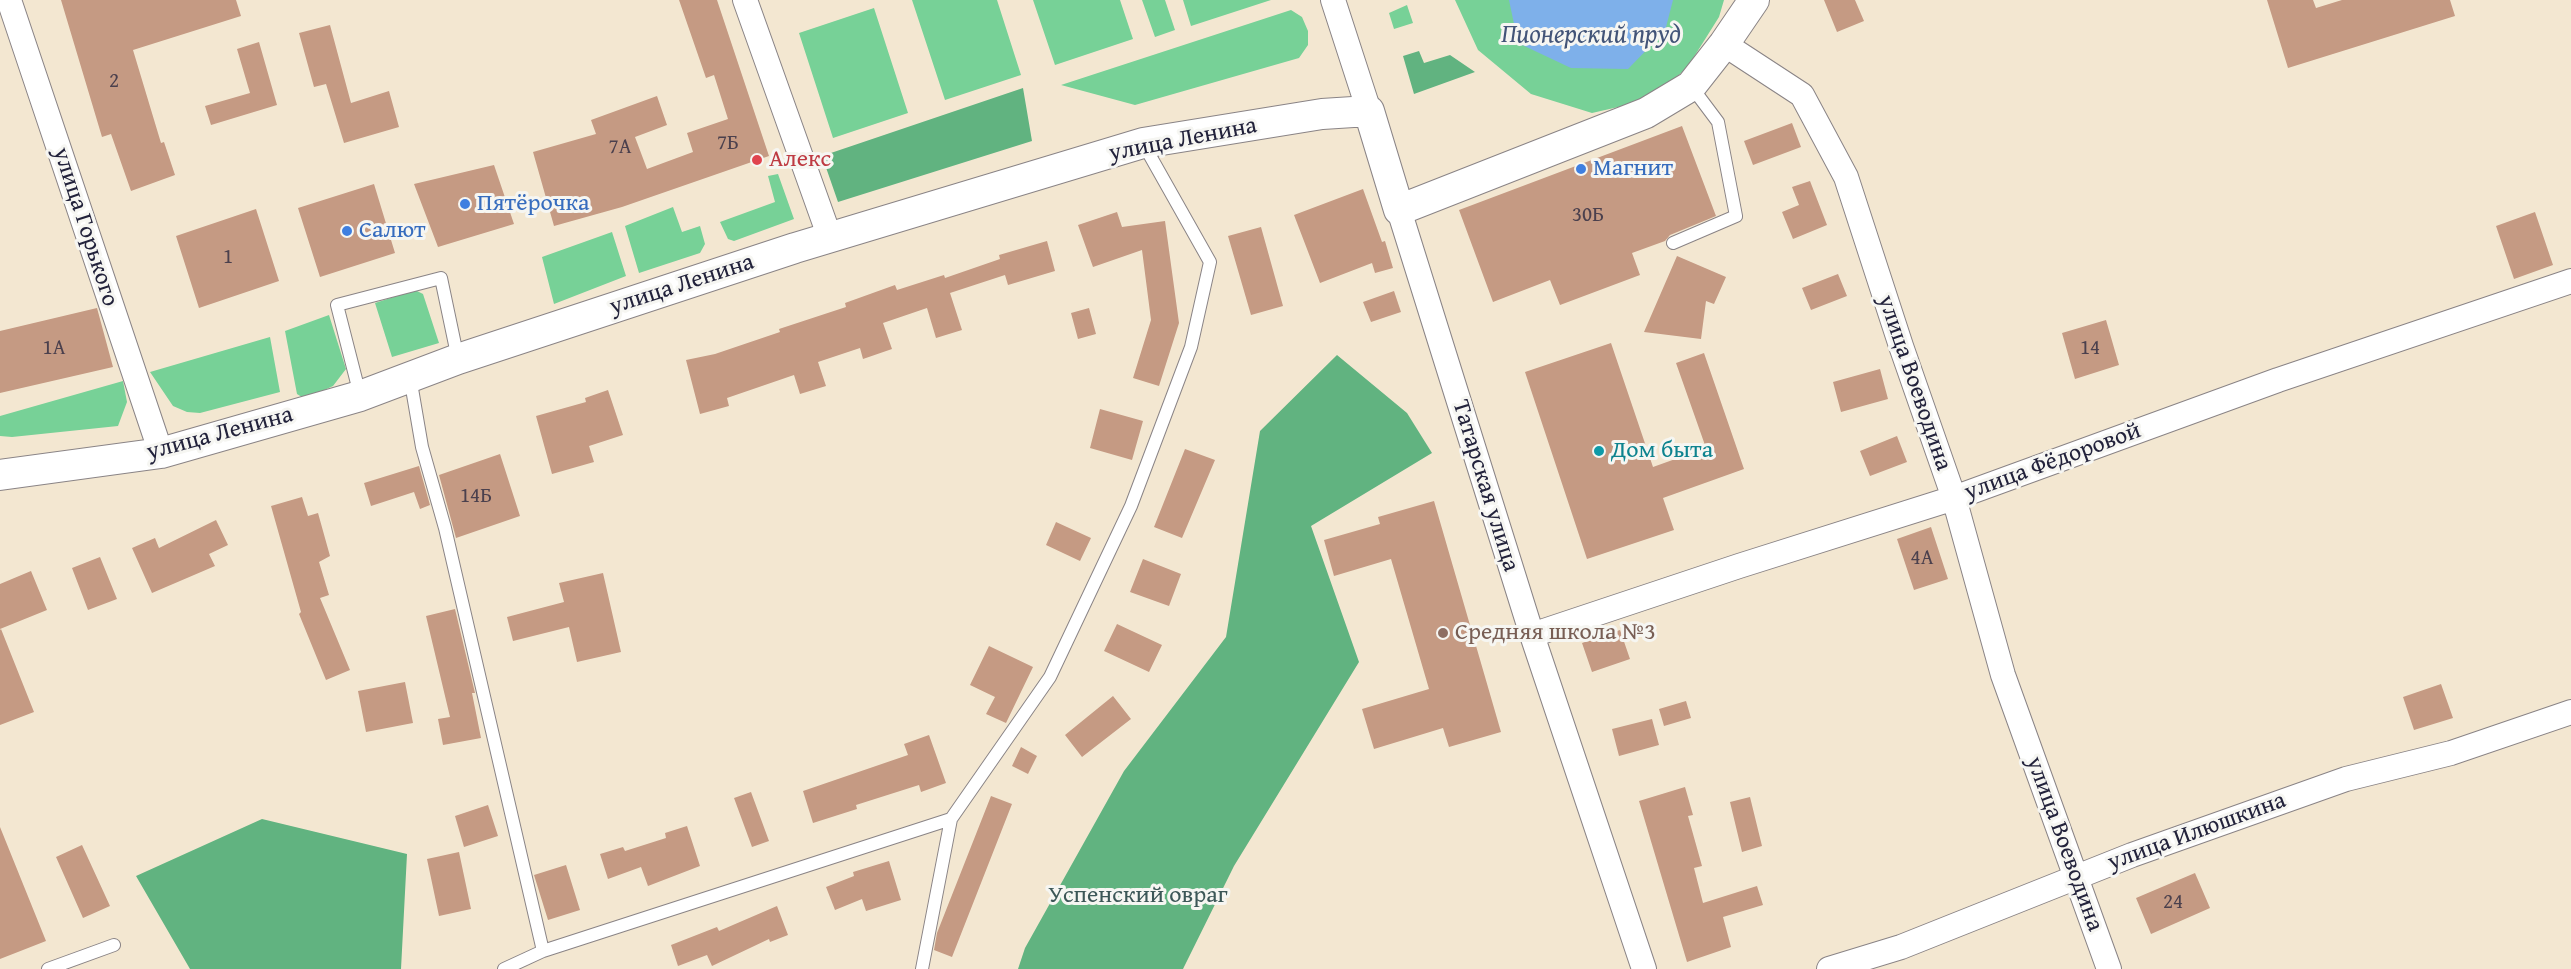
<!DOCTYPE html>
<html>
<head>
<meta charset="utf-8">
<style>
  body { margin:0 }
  canvas { display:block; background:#f3e7d1 }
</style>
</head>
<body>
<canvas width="2571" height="969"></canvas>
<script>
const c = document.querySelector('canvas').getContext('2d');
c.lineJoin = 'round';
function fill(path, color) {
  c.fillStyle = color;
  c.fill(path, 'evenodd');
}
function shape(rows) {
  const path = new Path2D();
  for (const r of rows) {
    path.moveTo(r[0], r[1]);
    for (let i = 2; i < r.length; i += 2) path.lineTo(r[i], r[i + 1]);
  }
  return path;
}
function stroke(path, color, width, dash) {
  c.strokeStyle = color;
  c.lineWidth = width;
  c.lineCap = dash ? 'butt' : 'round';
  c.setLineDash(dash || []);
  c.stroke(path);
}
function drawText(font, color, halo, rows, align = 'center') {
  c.font = font + ' "Gentium Book Plus",serif';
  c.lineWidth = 6;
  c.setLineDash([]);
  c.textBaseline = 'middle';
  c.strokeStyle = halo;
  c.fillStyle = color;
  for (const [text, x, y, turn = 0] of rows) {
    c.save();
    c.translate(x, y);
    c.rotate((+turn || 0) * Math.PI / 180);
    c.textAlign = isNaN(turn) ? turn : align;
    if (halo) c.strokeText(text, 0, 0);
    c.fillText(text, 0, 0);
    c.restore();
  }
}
const green = shape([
  [912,0,997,0,1021,75,945,100],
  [1033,0,1120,0,1133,39,1055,65],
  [1142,0,1165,0,1175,30,1155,37],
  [1183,0,1271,0,1191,26],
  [1455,0,1724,0,1719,17,1687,68,1649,100,1592,113,1531,94,1478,50],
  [1407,5,1413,23,1394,29,1389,13],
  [874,8,908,113,833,138,799,33],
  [1291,10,1302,17,1308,31,1308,45,1299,58,1135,105,1061,85],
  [778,174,794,219,734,241,728,239,720,222,775,202,768,176],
  [673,207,682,232,700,226,705,244,700,253,639,273,625,226],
  [612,232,626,276,554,304,542,257],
  [415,290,423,294,439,343,392,357,375,303],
  [329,315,346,369,333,386,305,399,297,394,285,331],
  [270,337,280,392,200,413,187,412,173,406,150,372],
  [123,381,127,402,118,426,12,437,0,436,0,416]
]);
const forest = shape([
  [1419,51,1424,63,1450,55,1475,72,1414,94,1403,56],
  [1023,88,1032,141,838,202,822,156],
  [1337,355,1407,413,1432,453,1311,526,1359,662,1234,866,1183,969,1018,969,1025,948,1124,771,1226,637,1260,431],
  [262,819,407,854,401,969,190,969,136,876]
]);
const water = shape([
  [1509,0,1673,0,1665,31,1628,69,1571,68,1518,43]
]);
const building = shape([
  [61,0,236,0,241,16,133,50,161,143,164,142,175,175,131,191,111,134,102,137],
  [679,0,717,0,769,156,622,207,554,226,533,152,596,134,591,120,657,96,667,125,635,137,647,169,693,152,687,133,728,119,714,75,706,78],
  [1824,0,1855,0,1864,21,1837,32],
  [2267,0,2313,0,2316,8,2342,0,2450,0,2455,16,2288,68],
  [330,25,351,103,389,91,399,127,344,143,326,84,314,87,299,33],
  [259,42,277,105,211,125,205,106,250,93,237,49],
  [1792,123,1801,147,1753,165,1744,141],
  [1682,126,1716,216,1670,235,1665,241,1632,253,1640,275,1560,305,1550,280,1493,302,1459,210],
  [494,165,514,224,438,247,414,184],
  [1810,181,1827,225,1793,239,1782,212,1799,205,1792,187],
  [374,184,395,253,320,277,298,208],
  [1363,189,1382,242,1385,241,1393,268,1375,273,1372,263,1320,283,1294,215],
  [256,209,279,281,199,308,176,236],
  [1117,212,1122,227,1165,221,1179,323,1159,386,1133,378,1151,320,1142,250,1093,267,1078,225],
  [2535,212,2553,265,2514,279,2496,226],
  [1261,227,1283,306,1251,315,1228,236],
  [1047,241,1055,271,1008,285,1005,275,950,293,962,330,936,338,927,308,883,323,892,349,863,359,860,348,818,362,826,386,800,394,794,375,727,398,729,406,700,414,686,360,715,354,780,332,779,329,846,307,845,303,895,285,897,290,944,275,945,278,1000,259,999,255],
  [1677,256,1726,277,1714,304,1706,301,1701,339,1644,332],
  [1838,274,1847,296,1811,310,1802,288],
  [1394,291,1401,312,1371,322,1363,302],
  [97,308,113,367,0,393,0,331],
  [1089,308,1096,334,1078,339,1071,313],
  [2106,320,2119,365,2075,379,2062,333],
  [1611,343,1653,467,1706,448,1676,363,1704,353,1744,469,1663,498,1674,530,1587,559,1525,372],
  [1880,369,1888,399,1841,412,1833,382],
  [608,390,623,435,589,446,594,462,552,474,536,416,586,402,585,398],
  [1100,409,1143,421,1132,460,1090,448],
  [1897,436,1907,462,1870,476,1860,451],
  [1185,449,1215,460,1182,538,1154,527],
  [500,454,520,516,456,538,439,475],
  [419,466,430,505,420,509,414,492,371,506,364,483],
  [302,497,308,516,318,513,330,556,319,562,329,595,320,598,350,670,326,680,299,614,301,612,271,506],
  [1434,501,1501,732,1449,747,1443,728,1374,749,1362,709,1429,689,1391,559,1334,576,1324,540,1380,524,1378,517],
  [216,520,228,545,209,554,215,566,152,593,132,548,155,538,159,548],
  [1056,522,1091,538,1080,561,1046,545],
  [1931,527,1948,579,1914,590,1897,539],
  [100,557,117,599,88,610,72,568],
  [1143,559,1181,574,1169,606,1130,592],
  [31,571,47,610,0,629,0,584],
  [603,573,621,652,577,662,569,627,513,641,507,617,564,602,559,583],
  [455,609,475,693,472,693,481,738,443,745,438,719,450,717,426,616],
  [1117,624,1162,645,1149,672,1104,651],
  [1,629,34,712,0,725,0,630],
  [1620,630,1630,659,1592,672,1582,643],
  [989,646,1033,667,1006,723,986,714,995,697,970,685],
  [405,682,413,723,366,732,358,691],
  [2441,684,2453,718,2414,730,2403,697],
  [1113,696,1131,719,1082,757,1065,735],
  [1686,701,1691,718,1664,726,1659,709],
  [1652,719,1659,745,1619,756,1612,729],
  [929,735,946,783,921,792,919,785,856,805,857,809,813,823,803,791,908,755,904,744],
  [1021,747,1037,756,1028,774,1012,766],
  [1685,787,1693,815,1688,816,1702,866,1694,868,1703,903,1757,886,1763,905,1723,917,1731,947,1687,962,1639,801],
  [751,792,769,841,752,847,734,798],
  [991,796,1012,804,952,957,934,950,937,933],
  [1750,797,1762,846,1742,852,1730,802],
  [488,805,498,836,464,847,455,816],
  [687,826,700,866,648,886,641,867,608,879,600,854,623,847,625,851,666,838,665,833],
  [0,827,46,941,0,959],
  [82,845,110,906,83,918,56,857],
  [459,852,471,909,439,916,427,859],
  [889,861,901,900,866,911,862,899,835,910,826,887,854,876,853,872],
  [566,865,580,910,548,920,534,875],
  [2195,873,2210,908,2151,934,2136,898],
  [777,906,788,935,770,942,769,939,712,966,707,955,678,966,671,945,717,927,719,931]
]);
const service = shape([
  [1673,243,1736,216,1718,122,1691,86],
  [410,377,422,447,445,528,543,951],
  [360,395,337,305,441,278,458,359],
  [48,969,114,945],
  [504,969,543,951,951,819,1050,677,1131,506,1191,347,1210,262,1144,145],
  [922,969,951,819]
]);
const minor = shape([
  [9,0,161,453],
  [745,0,830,238],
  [1333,0,1369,111],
  [1724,44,1802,95,1846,177,1901,346,1954,498,2003,675,2109,969],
  [1399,210,1532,635,1644,969],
  [1532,635,1739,566,1954,498,2278,380,2571,281],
  [1829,969,1901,947,2132,855,2346,779,2451,753,2571,712]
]);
const tertiary = shape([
  [0,475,161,453,360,396,458,359,795,248,1143,143,1322,114,1369,111,1399,210,1646,113,1691,86,1724,44,1754,0]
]);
const markers = [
  [757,160,6,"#e0444e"],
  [1581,169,6,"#3f7fe0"],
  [465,204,6,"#3f7fe0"],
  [347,231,6,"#3f7fe0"],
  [1599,451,6,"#0f9aa8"],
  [1443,633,6,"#8d6e63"]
];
const numberNames = [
  ["2",114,82],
  ["7Б",728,144],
  ["7А",620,148],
  ["30Б",1588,216],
  ["1",228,258],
  ["1А",54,349],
  ["14",2090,349],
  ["14Б",476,497],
  ["4А",1922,559],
  ["24",2173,903]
];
const streetNames = [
  ["улица Ленина",1183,140,-11],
  ["улица Горького",85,227,72],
  ["улица Ленина",682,285,-18],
  ["улица Воеводина",1914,383,71],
  ["улица Ленина",220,434,-15],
  ["улица Фёдоровой",2053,462,-20],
  ["Татарская улица",1485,486,73],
  ["улица Илюшкина",2197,832,-20],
  ["улица Воеводина",2064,844,70]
];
const healthNames = [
  ["Алекс",769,160]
];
const shopNames = [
  ["Магнит",1593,169],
  ["Пятёрочка",477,204],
  ["Салют",359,231]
];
const cultureNames = [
  ["Дом быта",1611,451]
];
const educationNames = [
  ["Средняя школа №3",1455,633]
];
const parkNames = [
  ["Успенский овраг",1138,896]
];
const waterNames = [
  ["Пионерский пруд",1591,35]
];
fill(green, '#77d197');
fill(forest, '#61b380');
fill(water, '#7eb0ea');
fill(building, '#c59a83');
stroke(service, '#8a8486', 14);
stroke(minor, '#8a8486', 26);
stroke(tertiary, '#8a8486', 32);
stroke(service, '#fff', 12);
stroke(minor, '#fff', 24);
stroke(tertiary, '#fff', 30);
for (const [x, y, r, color] of markers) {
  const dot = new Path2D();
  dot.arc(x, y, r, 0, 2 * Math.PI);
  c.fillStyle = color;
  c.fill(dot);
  stroke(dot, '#f6f6f2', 2);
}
drawText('21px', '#4b404d', null, numberNames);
drawText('24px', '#22223b', '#f6f6f2', streetNames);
drawText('24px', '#be3a42', '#f6f6f2', healthNames, 'left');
drawText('24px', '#366cbe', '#f6f6f2', shopNames, 'left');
drawText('24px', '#0d838f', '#f6f6f2', cultureNames, 'left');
drawText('24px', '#785e54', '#f6f6f2', educationNames, 'left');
drawText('24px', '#3c5757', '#f6f6f2', parkNames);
drawText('italic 26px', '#425478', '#f6f6f2', waterNames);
</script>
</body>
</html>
